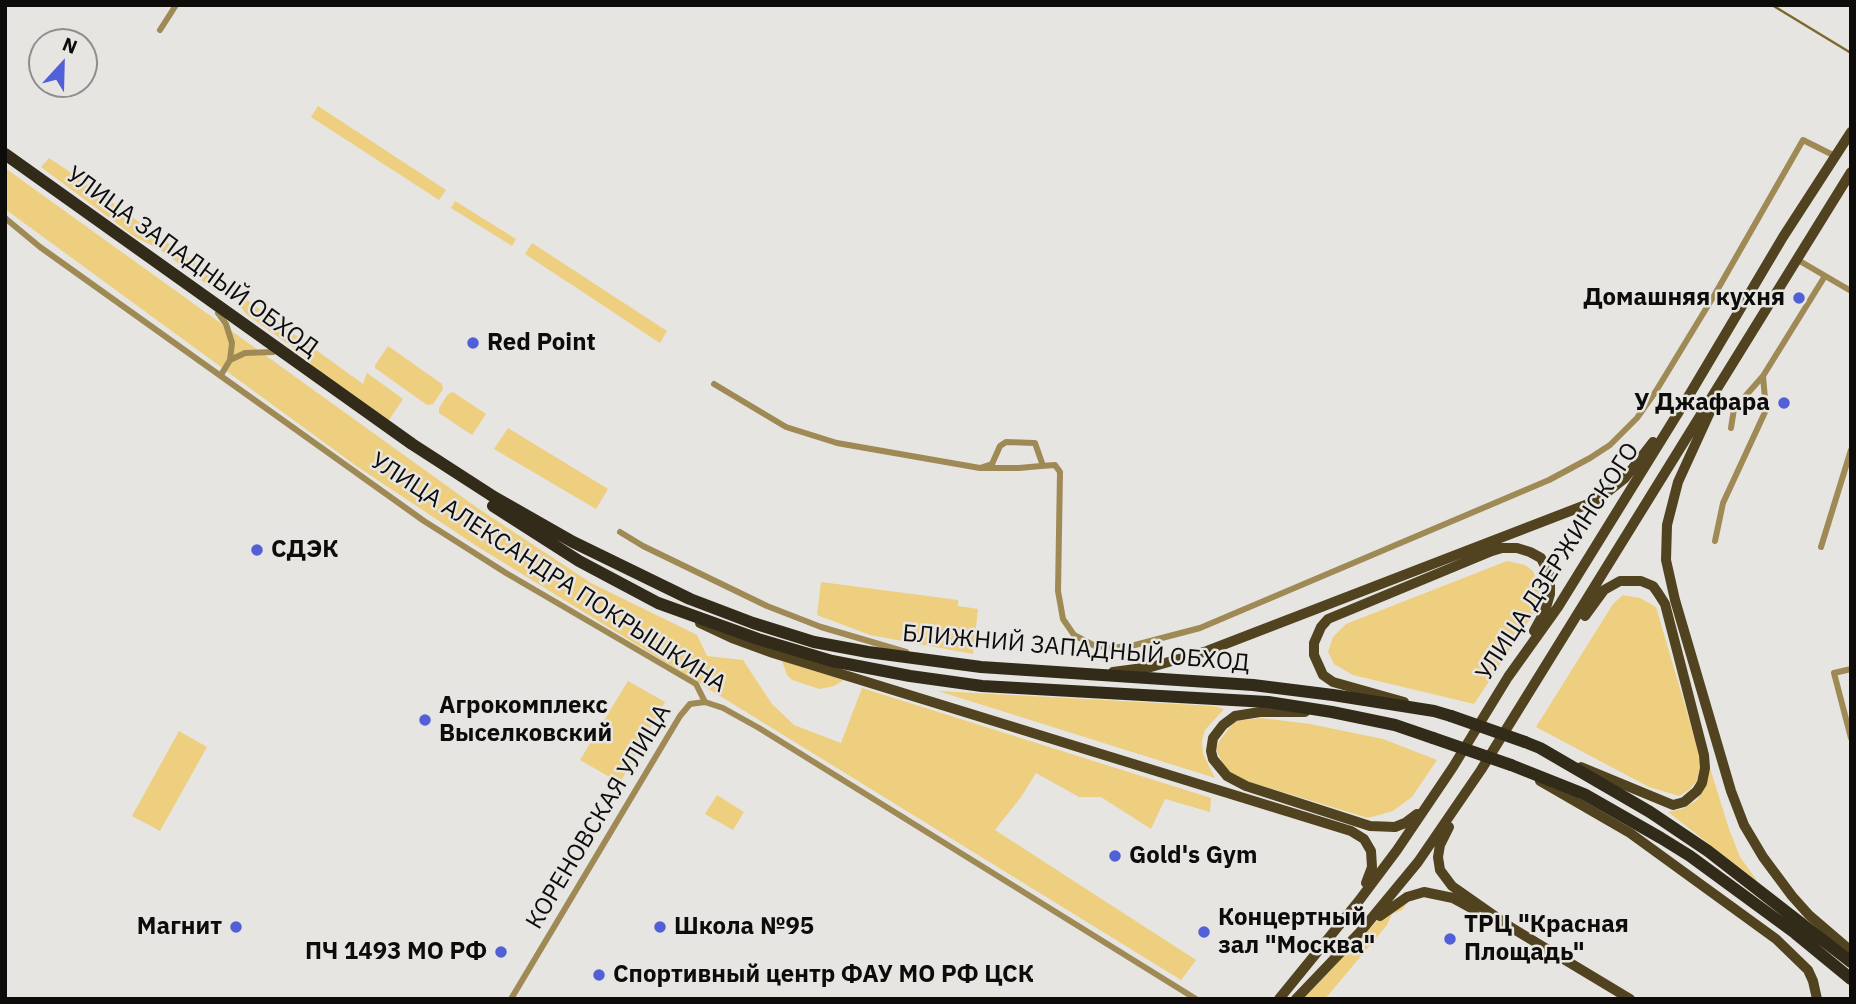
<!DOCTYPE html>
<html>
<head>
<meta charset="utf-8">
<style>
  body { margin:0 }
  #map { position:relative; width:1856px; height:1004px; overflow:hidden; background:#e7e5e2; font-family:"IBM Plex Sans",sans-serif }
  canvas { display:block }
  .frame { position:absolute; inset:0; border:7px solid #0d0c0b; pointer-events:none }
  .north { position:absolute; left:28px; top:28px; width:70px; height:70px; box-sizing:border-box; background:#e7e5e2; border:2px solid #908e8c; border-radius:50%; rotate:22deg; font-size:19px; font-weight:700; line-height:28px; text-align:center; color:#0d0c0b }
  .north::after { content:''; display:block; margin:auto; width:24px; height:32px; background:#5160d6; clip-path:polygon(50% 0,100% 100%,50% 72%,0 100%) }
</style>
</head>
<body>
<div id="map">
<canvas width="1856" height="1004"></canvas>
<div class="frame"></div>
<div class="north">N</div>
</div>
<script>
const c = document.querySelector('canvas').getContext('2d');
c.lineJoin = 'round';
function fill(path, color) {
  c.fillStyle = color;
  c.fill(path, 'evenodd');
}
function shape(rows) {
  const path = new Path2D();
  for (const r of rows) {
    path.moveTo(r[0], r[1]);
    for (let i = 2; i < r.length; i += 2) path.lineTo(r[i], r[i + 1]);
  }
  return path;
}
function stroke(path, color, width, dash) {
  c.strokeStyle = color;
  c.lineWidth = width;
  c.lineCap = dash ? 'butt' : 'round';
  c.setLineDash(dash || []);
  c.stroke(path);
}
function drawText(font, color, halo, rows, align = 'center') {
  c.font = font + ' "IBM Plex Sans",sans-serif';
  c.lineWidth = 5;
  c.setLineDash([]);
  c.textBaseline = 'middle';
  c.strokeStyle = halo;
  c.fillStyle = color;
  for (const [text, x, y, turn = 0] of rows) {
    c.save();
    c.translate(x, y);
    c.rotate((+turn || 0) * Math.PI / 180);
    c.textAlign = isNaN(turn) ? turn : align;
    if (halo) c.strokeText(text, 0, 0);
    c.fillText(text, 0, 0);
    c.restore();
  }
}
const green = shape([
  [318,106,446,190,439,200,311,117],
  [49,158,70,172,230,288,223,293,217,292,159,249,135,237,41,167],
  [5,168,479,509,591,583,697,635,707,656,743,660,772,704,794,725,841,743,862,688,1211,798,1210,812,1165,799,1151,829,1101,797,1079,797,1036,773,1021,797,995,830,1196,960,1181,980,475,545,355,465,5,209],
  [455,201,516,239,512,246,451,208],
  [532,243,667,331,660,343,525,254],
  [243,297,363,384,367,373,403,399,389,420,315,368,302,354,246,314,240,306],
  [388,346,442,384,443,389,433,404,427,405,375,368,375,365],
  [453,392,486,414,472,435,439,413,439,408,448,394],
  [508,428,608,489,596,509,494,449],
  [1507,561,1525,565,1533,571,1539,587,1538,607,1474,704,1353,675,1334,664,1328,652,1333,637,1346,624],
  [821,582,958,600,958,606,978,609,973,654,870,635,817,615],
  [1623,595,1640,598,1656,607,1701,760,1697,781,1689,790,1679,796,1649,787,1536,727,1613,604],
  [782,661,844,680,834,686,820,689,792,680,787,675],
  [628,681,665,702,620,783,580,760],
  [938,691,1214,706,1224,709,1205,730,1202,741,1203,754,1215,778],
  [1261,718,1310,724,1383,739,1437,760,1412,797,1393,811,1368,818,1247,781,1233,774,1224,766,1216,749,1220,740,1235,721],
  [179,731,207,747,160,831,132,816],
  [1710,768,1729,829,1740,857,1758,882,1668,812,1682,809,1697,800,1704,787],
  [717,795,744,812,733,830,705,814],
  [1408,902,1402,910,1392,914,1387,925,1325,999,1303,999,1381,917]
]);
const stream = shape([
  [1772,5,1851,53]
]);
const street = shape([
  [160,30,176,5],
  [5,218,40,247,424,521,506,573,696,684,705,702,723,708,759,728,1196,999],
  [1798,260,1851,291],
  [218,313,226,324,232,343,230,360,221,375],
  [230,360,245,353,273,352],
  [714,384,786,427,837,443,980,468,1019,468,1041,466,1042,463,1035,443,1006,442,1000,446,992,464,980,468],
  [1731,428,1734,409,1763,376,1825,276],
  [1041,466,1055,465,1060,472,1058,591,1063,619,1074,635,1095,646,1112,648,1135,645,1200,628,1549,480,1590,458,1610,445,1637,418,1656,391,1715,294,1803,140,1835,156],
  [620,532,643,546,767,606,821,627,906,652],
  [1715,541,1723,503,1766,410,1763,376],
  [1821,547,1851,450],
  [1851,669,1834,673,1851,738],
  [511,999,680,716,690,704,705,702]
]);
const primary = shape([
  [1710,412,1678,482,1667,525,1666,560,1675,600,1731,791,1744,825,1763,857,1792,896,1809,915,1851,951],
  [700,623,732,638,773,653,1351,831,1364,839,1371,851,1372,867,1366,883],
  [1113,672,1151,667,1207,651,1596,501,1625,478,1653,442],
  [1404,702,1333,682,1323,675,1314,655,1314,643,1321,627,1328,619,1492,551,1502,548,1517,548,1530,552,1541,558,1550,576,1550,594,1545,611,1534,631],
  [1305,712,1260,712,1235,716,1223,725,1213,738,1211,751,1213,759,1227,776,1246,786,1370,826,1395,827,1405,823,1417,814],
  [1581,767,1673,805,1684,802,1697,791,1702,783,1705,768,1704,755,1665,604,1658,593,1653,586,1641,581,1620,581,1604,590,1585,616],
  [1540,781,1630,833,1776,939,1808,970,1813,981,1817,999],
  [1449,827,1440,845,1438,857,1440,870,1452,886,1512,928,1630,999],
  [1380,916,1407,897,1424,892,1453,898,1475,910],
  [1279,999,1358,902,1397,850,1453,767,1508,677,1558,607,1691,392,1783,237,1851,132],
  [1296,999,1361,931,1418,862,1481,770,1851,172]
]);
const highway = shape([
  [5,154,412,444,494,497,573,542,690,599,753,623,814,642,868,652,981,667,1253,685,1333,695,1434,711,1451,716],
  [493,506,579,561,658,603,758,639,832,661,910,676,982,686,1268,702,1332,712,1395,725,1433,738],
  [1525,742,1540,748,1650,812,1708,851,1851,962],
  [1511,765,1584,794,1661,838,1690,856,1795,933,1851,979]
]);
const highwayBridge = shape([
  [1451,716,1525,742],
  [1433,738,1511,765]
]);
const markers = [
  [1799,298,7,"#5160d6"],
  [473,343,7,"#5160d6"],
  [1784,403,7,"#5160d6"],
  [257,550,7,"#5160d6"],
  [425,720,7,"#5160d6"],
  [1115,856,7,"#5160d6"],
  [236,927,7,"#5160d6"],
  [660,927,7,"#5160d6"],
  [1204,932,7,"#5160d6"],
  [1450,939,7,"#5160d6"],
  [501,952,7,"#5160d6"],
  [599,975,7,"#5160d6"]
];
const streetNames = [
  ["УЛИЦА ЗАПАДНЫЙ ОБХОД",192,262,36],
  ["УЛИЦА ДЗЕРЖИНСКОГО",1558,562,-57],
  ["УЛИЦА АЛЕКСАНДРА ПОКРЫШКИНА",548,573,33],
  ["БЛИЖНИЙ ЗАПАДНЫЙ ОБХОД",1076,649,5],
  ["КОРЕНОВСКАЯ УЛИЦА",599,817,-59]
];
const poiNames = [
  ["Домашняя кухня",1785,298,"right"],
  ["Red Point",487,343],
  ["У Джафара",1770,403,"right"],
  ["СДЭК",271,550],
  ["Агрокомплекс",439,706],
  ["Выселковский",439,734],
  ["Gold's Gym",1129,856],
  ["Концертный",1218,918],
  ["зал \"Москва\"",1218,946],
  ["ТРЦ \"Красная",1464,925],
  ["Площадь\"",1464,953],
  ["Магнит",222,927,"right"],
  ["Школа №95",674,927],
  ["ПЧ 1493 МО РФ",487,952,"right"],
  ["Спортивный центр ФАУ МО РФ ЦСК",613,975]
];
fill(green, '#eece7f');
stroke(stream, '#7e6830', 2.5);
stroke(street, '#9f8a56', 6);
stroke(primary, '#51431f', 10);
stroke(highway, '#332b19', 12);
stroke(highwayBridge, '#332b19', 12);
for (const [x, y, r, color] of markers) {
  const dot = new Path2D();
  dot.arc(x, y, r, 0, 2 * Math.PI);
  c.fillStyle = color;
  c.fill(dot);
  stroke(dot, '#e7e5e2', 2.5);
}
drawText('24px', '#0d0c0b', '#e7e5e2', streetNames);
drawText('bold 24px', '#0d0c0b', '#e7e5e2', poiNames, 'left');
</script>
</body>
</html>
